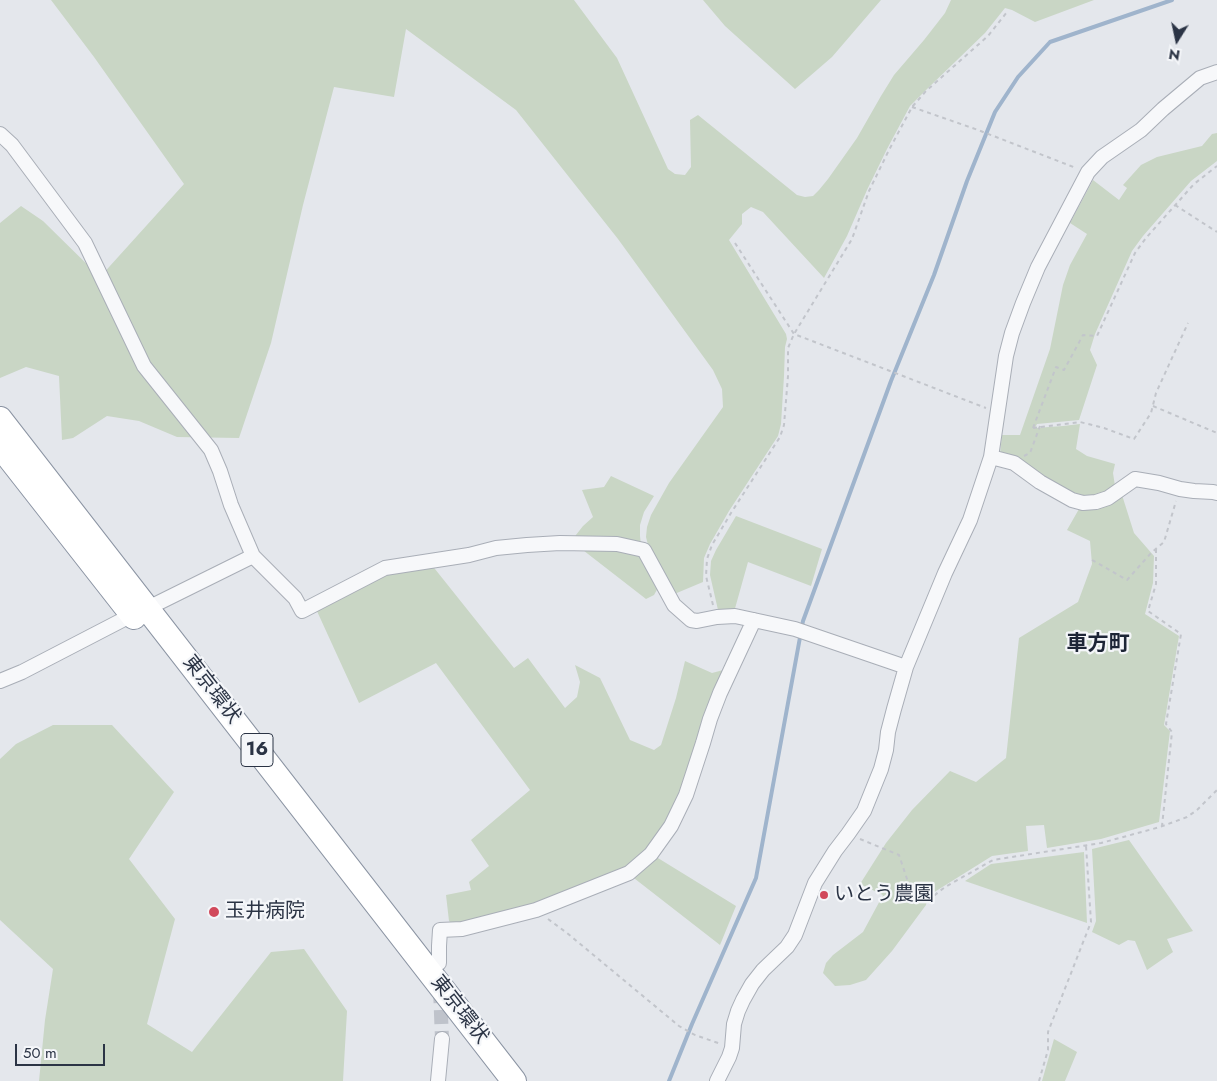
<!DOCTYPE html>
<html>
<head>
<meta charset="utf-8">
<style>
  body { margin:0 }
  #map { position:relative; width:1217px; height:1081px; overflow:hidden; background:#e4e7ec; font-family:Jost,sans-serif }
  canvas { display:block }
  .north { position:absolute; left:1152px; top:15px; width:50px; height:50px; -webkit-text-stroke:4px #f4f6f9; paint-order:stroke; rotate:190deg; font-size:14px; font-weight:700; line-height:20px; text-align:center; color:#2b3445 }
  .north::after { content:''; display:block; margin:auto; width:18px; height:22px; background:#2b3445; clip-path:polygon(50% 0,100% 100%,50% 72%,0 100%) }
  .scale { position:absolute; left:15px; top:1044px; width:90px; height:22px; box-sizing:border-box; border:2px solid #2b3445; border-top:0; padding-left:6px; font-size:15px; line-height:18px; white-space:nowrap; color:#2b3445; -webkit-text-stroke:4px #f4f6f9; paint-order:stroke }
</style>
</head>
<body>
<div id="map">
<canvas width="1217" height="1081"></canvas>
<div class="north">N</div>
<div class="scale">50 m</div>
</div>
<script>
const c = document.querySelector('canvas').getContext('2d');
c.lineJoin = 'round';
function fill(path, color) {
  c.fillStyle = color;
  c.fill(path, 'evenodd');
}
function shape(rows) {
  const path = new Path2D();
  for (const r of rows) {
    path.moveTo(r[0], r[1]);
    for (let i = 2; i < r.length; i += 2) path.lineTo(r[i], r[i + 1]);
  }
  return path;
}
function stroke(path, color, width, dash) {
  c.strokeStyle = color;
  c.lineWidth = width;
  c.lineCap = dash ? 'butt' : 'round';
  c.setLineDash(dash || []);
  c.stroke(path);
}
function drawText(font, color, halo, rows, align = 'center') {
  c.font = font + ' Jost,"Noto Sans JP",sans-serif';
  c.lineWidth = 4.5;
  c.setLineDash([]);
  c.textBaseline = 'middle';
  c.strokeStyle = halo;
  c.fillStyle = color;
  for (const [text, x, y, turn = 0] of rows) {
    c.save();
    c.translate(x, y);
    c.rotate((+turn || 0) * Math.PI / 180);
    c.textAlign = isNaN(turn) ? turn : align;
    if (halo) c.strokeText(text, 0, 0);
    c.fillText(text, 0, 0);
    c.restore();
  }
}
const green = shape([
  [51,0,574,0,617,58,668,169,675,174,685,175,691,167,690,120,698,115,797,195,805,197,813,196,819,190,828,179,857,138,881,96,894,75,924,40,945,13,951,0,1094,0,1035,22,1012,10,1005,8,985,33,926,90,910,106,887,149,867,190,847,236,824,278,763,212,751,207,742,214,742,224,729,240,786,334,787,339,785,347,784,376,781,424,778,436,729,511,710,544,704,558,703,582,672,595,649,549,646,537,647,527,651,515,669,483,723,407,722,389,713,370,618,239,516,110,406,29,394,97,334,87,303,205,271,343,239,438,177,437,139,421,107,416,73,438,62,440,59,376,26,367,0,378,0,223,21,206,43,221,100,277,184,184,94,57],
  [703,0,881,0,832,57,795,89,725,26],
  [1217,133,1217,161,1191,181,1143,236,1132,251,1095,334,1090,350,1097,365,1079,420,1037,424,1035,428,1063,426,1080,424,1076,449,1087,456,1115,464,1113,473,1115,486,1105,494,1092,498,1074,495,1018,459,1000,454,1002,435,1020,435,1050,349,1063,285,1070,265,1087,234,1070,223,1093,180,1119,200,1127,188,1123,185,1141,165,1157,157,1202,146,1212,134],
  [611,476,654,496,644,512,640,525,640,536,641,545,572,540,583,526,593,517,582,490,604,487],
  [1122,495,1134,533,1154,556,1153,583,1145,614,1179,636,1164,725,1170,731,1159,822,1101,839,1047,848,1044,825,1026,826,1028,851,992,856,928,896,926,905,892,951,866,980,850,985,835,986,823,973,826,963,833,955,863,932,883,895,860,884,886,843,912,810,950,771,976,782,1006,758,1019,638,1078,602,1092,564,1090,541,1067,530,1079,509],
  [736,516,822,549,811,586,748,562,734,612,718,610,710,575,711,561,716,550],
  [579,547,619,548,642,554,659,586,654,595,646,599],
  [431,564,514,668,528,658,565,708,577,697,580,682,575,665,600,678,630,740,654,750,661,745,676,698,685,661,712,673,727,669,683,794,649,851,626,872,540,904,454,925,449,921,446,895,471,890,469,882,489,866,471,840,530,790,436,663,359,703,316,609,386,572],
  [53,725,112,725,174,792,129,859,175,919,147,1024,192,1052,271,952,304,949,347,1011,343,1081,39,1081,45,1020,53,969,0,920,0,759,16,744],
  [1129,840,1193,931,1167,939,1173,952,1147,970,1135,941,1128,940,1119,945,1092,932,1096,921,1092,849],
  [1084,852,1087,923,965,881,991,864],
  [653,855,736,906,720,945,630,875],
  [1054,1039,1077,1052,1065,1081,1042,1081]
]);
const stream = shape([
  [669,1081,692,1024,756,878,803,621,891,381,934,275,967,181,995,112,1018,77,1050,42,1172,0]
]);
const minorTunnel = shape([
  [440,989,442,1039]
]);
const path = shape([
  [912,107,978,130,1076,168],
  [1175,205,1217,232],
  [735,243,794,334,986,408],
  [1153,406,1217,433],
  [1033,428,1056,367,1064,370,1083,335,1097,336,1135,253,1146,238,1194,184,1217,166],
  [1033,428,1080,422,1104,428,1134,439,1151,413,1156,393,1188,323],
  [1024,456,1030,453,1040,426],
  [1156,549,1156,584,1148,611,1181,634,1166,724,1172,732,1162,826],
  [1092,560,1127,580,1151,553,1164,542,1176,501],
  [713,605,706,576,707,559,712,545,731,513,780,437,784,425,788,376,788,348,794,334,852,239,869,191,889,150,912,107,926,91,988,36,1007,12],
  [860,839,899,855,908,882,926,898,931,898,945,887,993,860,1101,843,1160,827,1187,817,1197,810,1217,790],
  [548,919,567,933,679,1026,695,1035,721,1044],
  [1039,1081,1048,1050,1048,1032,1091,922,1086,846]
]);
const minor = shape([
  [0,134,12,145,85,243,144,366,211,450,220,471,231,505,253,556],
  [991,457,1014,463,1040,482,1072,500,1083,503,1096,502,1108,498,1135,479,1159,483,1180,489,1194,491,1213,492,1217,493],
  [0,681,22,672,132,615,148,608,253,556,295,598,302,611,385,568,469,555,496,548,527,545,560,543,617,544,644,550,674,605,691,620,697,621,717,617,735,616,795,629,906,667],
  [439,963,439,946,440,930,462,929,536,910,629,873,651,854,671,826,686,795,703,743,710,719,720,693,754,620],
  [438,1081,442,1039],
  [717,1081,729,1057,732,1048,734,1024,738,1011,743,1000,752,984,763,970,787,947,795,935,815,883,835,851,848,834,864,811,881,769,886,750,888,732,894,709,906,667,945,573,970,520,991,457,1006,356,1012,333,1023,303,1038,267,1088,172,1102,157,1141,130,1163,109,1200,78,1217,72]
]);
const trunk = shape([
  [0,419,514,1081],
  [0,446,134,617]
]);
const markers = [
  [824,895,5,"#d1495b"],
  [214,912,6,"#d1495b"]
];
const shields = [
  [257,750,32]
];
const shieldNames = [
  ["16",257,750]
];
const streetNames = [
  ["東京環状",211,690,52],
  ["東京環状",459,1010,52]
];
const poiNames = [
  ["いとう農園",834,895],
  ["玉井病院",225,912]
];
const neighbourhoodNames = [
  ["車方町",1098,645]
];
fill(green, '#c9d6c5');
stroke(stream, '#9fb4cc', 4);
stroke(minorTunnel, '#bfc3cb', 14, [14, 7]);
stroke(minor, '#a9aeb7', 16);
stroke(trunk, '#8b94a3', 26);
stroke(path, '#c2c5cb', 2, [4, 4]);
stroke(minor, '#f7f8fa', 14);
stroke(trunk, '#fff', 24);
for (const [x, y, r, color] of markers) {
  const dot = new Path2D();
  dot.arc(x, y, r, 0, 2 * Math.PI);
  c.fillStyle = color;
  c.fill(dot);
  stroke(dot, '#f4f6f9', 2);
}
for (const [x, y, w] of shields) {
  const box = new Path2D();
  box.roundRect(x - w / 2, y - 16.5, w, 33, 4);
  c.fillStyle = '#f4f6f9';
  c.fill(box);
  stroke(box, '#2b3445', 1);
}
drawText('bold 19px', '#2b3445', null, shieldNames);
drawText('20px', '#2b3445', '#f4f6f9', streetNames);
drawText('20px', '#2b3445', '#f4f6f9', poiNames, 'left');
drawText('bold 21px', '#1d2536', '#f4f6f9', neighbourhoodNames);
</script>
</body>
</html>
